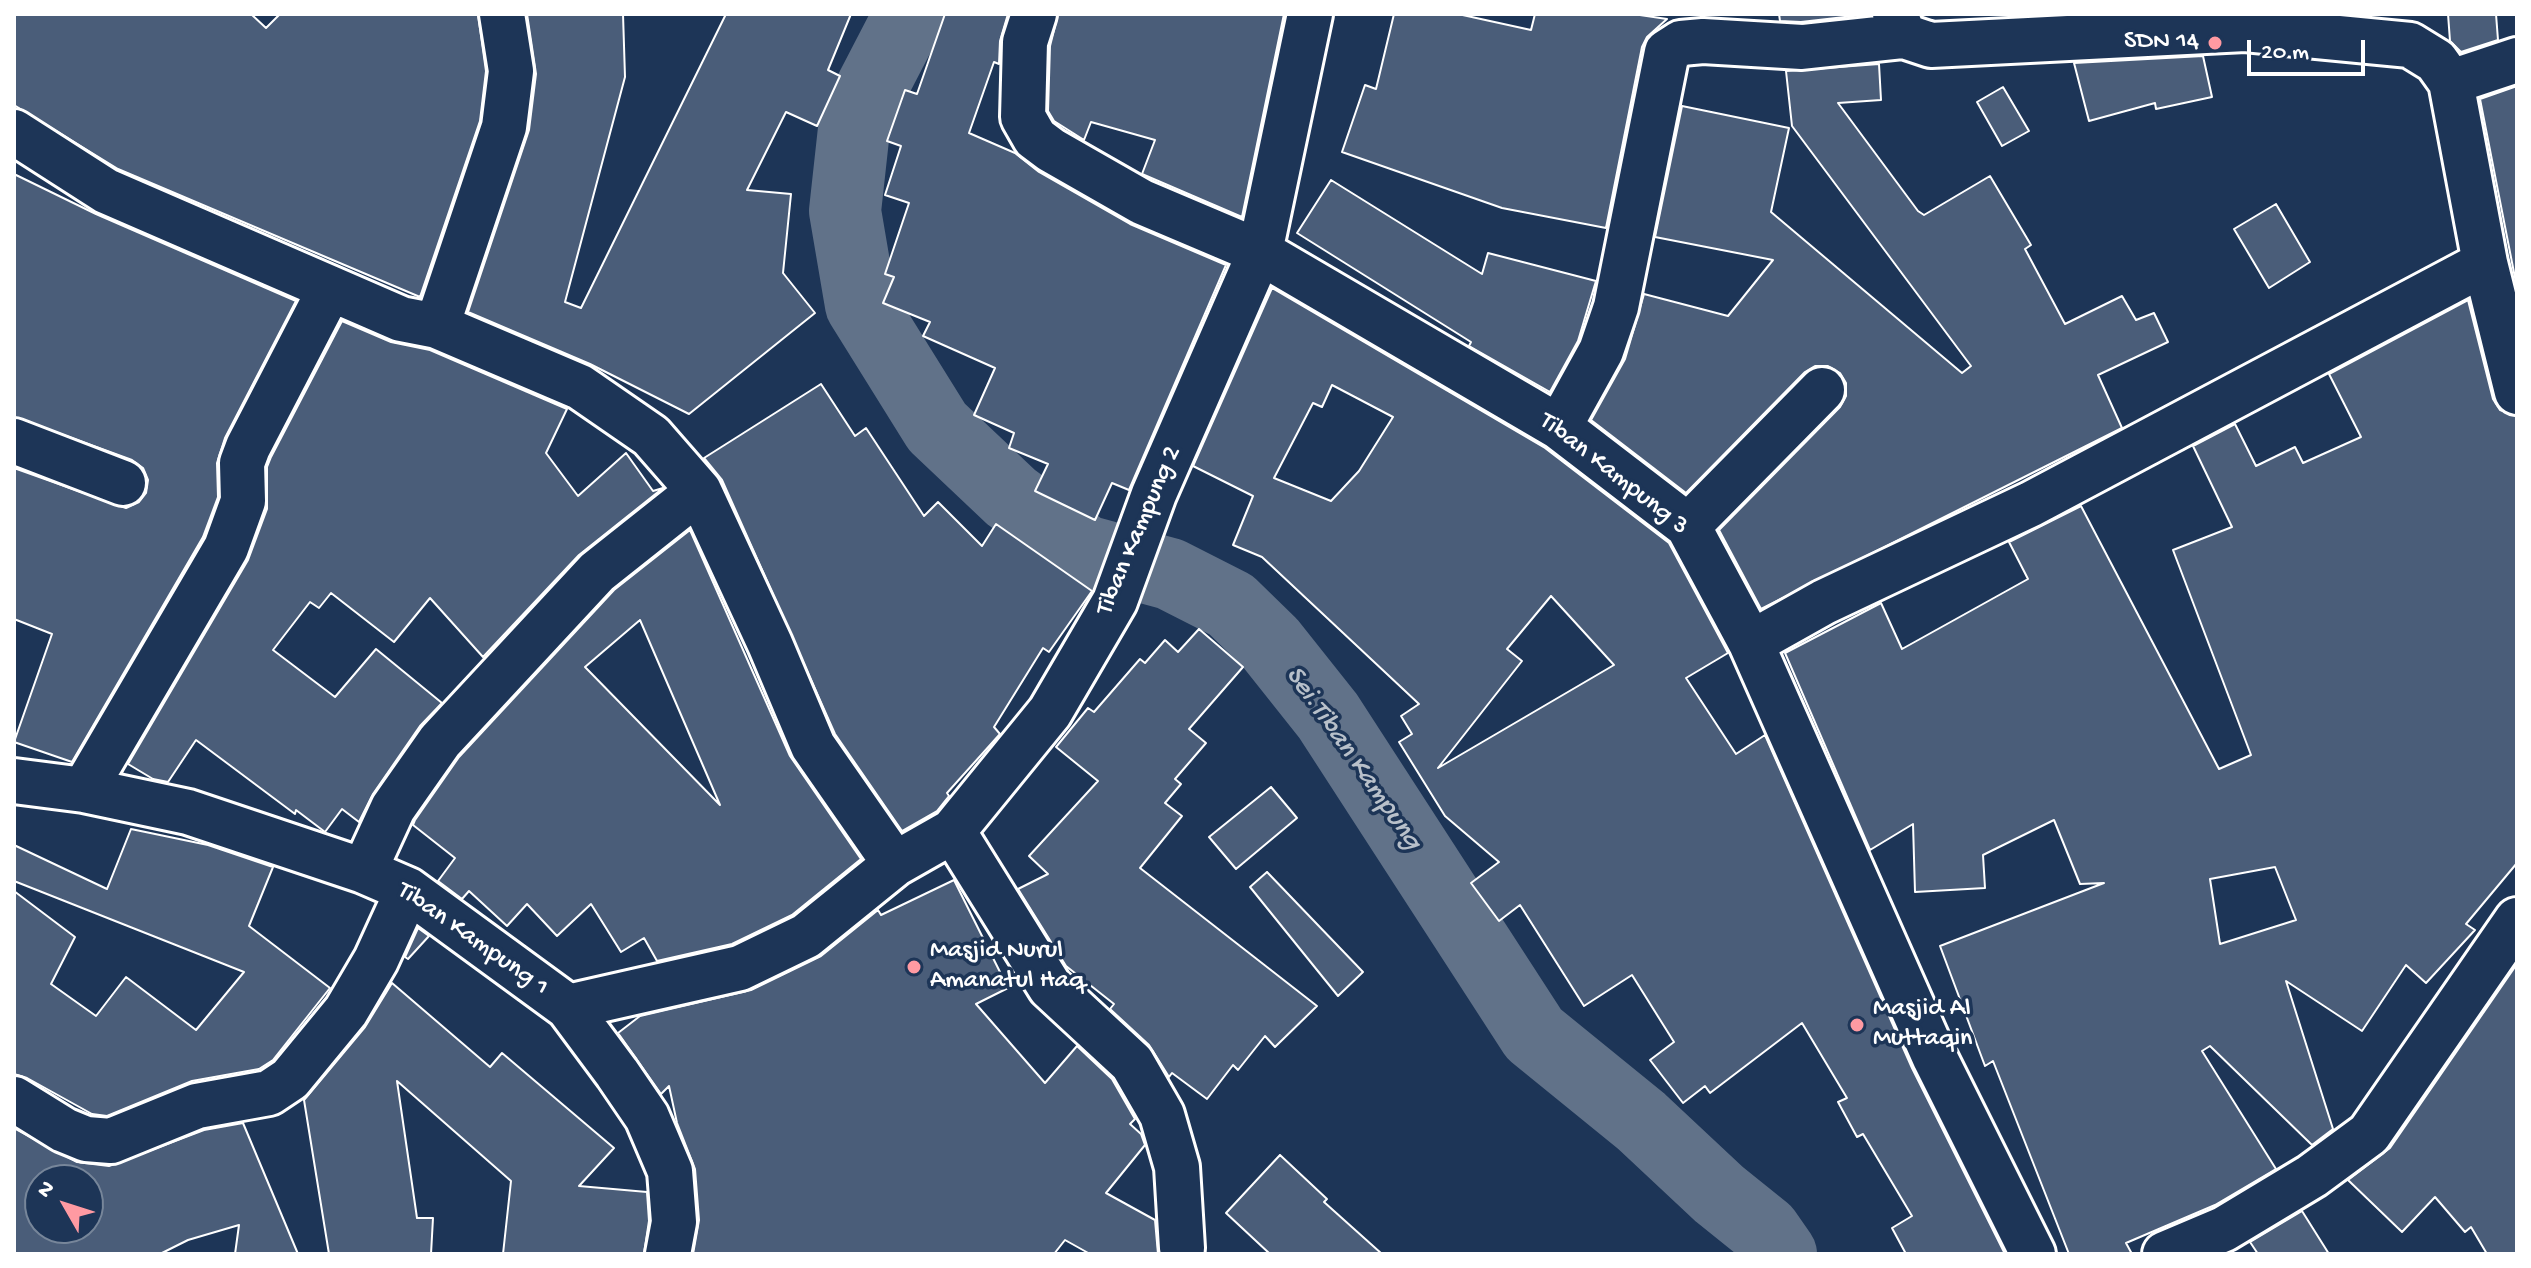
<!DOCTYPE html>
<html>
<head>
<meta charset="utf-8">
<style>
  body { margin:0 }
  #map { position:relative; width:2531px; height:1268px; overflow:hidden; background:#1d3557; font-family:"Gochi Hand",sans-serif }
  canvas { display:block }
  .frame { position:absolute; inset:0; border:16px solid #fff; pointer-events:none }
  .north { position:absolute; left:24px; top:1164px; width:80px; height:80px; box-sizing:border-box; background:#1d3557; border:2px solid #77869a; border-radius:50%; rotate:309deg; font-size:22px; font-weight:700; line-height:32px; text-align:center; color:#fff }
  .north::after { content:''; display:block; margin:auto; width:28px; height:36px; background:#ff9aa2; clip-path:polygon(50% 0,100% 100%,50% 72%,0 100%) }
  .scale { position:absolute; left:2247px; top:40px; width:118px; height:36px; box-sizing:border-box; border:4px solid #fff; border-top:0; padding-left:10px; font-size:24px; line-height:28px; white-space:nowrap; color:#fff; -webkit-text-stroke:6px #1d3557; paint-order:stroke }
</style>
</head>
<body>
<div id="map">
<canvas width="2531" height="1268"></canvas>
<div class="frame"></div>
<div class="north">N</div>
<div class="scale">20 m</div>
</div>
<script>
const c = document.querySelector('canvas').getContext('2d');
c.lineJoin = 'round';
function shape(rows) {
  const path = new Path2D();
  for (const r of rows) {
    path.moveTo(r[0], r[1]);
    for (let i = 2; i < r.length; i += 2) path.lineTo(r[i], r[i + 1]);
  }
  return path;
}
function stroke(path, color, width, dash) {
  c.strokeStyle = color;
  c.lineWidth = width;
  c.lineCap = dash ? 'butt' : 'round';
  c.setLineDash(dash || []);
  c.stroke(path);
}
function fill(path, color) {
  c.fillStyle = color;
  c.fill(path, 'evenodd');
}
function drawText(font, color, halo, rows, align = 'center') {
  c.font = font + ' "Gochi Hand",sans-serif';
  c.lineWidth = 7;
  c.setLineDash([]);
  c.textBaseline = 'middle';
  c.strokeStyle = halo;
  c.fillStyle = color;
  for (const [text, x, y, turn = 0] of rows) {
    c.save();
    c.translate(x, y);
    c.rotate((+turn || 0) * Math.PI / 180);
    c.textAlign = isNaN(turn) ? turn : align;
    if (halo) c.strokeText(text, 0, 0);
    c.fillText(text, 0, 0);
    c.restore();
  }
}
const river = shape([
  [910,14,855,120,845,211,861,305,937,427,1011,497,1085,551,1170,574,1231,605,1270,643,1328,716,1534,1034,1641,1121,1719,1194,1765,1231,1781,1254]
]);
const building = shape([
  [14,14,251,14,266,28,280,14,478,14,486,71,480,121,420,297,118,169,14,105,14,14],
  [527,14,623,14,625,77,565,302,581,308,726,14,851,14,828,70,840,76,817,126,786,112,747,190,791,194,783,273,815,313,689,414,590,364,468,312,529,130,536,74,527,14],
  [945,14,1008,14,1000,41,999,64,994,62,969,133,1015,153,1039,172,1130,224,1226,265,1129,490,1112,483,1095,520,1035,491,1048,464,1009,448,1014,433,974,415,995,368,923,336,930,322,883,303,894,277,885,274,909,203,885,195,901,146,887,141,905,90,917,94,945,14],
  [1058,14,1284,14,1242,217,1142,174,1155,140,1091,122,1084,140,1054,121,1048,111,1050,46,1058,14],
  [1394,14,1458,14,1531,30,1535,14,1633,14,1667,19,1647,37,1642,47,1606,228,1502,208,1342,152,1365,85,1376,89,1394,14],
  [1779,14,1871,14,1801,22,1780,21,1779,14],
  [2448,14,2496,14,2498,40,2461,52,2450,41,2448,14],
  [2203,56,2212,97,2156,109,2155,103,2089,121,2074,63,2203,56],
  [1879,64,1881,100,1838,103,1918,211,1924,215,1990,176,2031,245,2025,249,2065,324,2122,296,2136,320,2154,313,2168,342,2098,375,2122,428,1761,609,1719,530,1840,407,1846,396,1846,383,1840,373,1828,366,1815,366,1805,372,1686,493,1591,420,1625,359,1644,294,1728,316,1773,260,1655,237,1682,106,1789,128,1771,212,1962,373,1971,366,1792,126,1786,71,1879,64],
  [2517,86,2517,288,2480,99,2517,86],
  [2003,87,2029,131,2002,146,1977,102,2003,87],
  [14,174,96,214,296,301,225,438,217,463,218,497,203,537,72,762,14,742,52,634,14,619,14,468,126,508,139,502,146,493,148,480,143,468,132,460,14,417,14,174],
  [1331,180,1482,274,1488,253,1596,281,1578,341,1550,392,1469,346,1471,342,1297,233,1331,180],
  [2276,204,2310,262,2269,288,2234,229,2276,204],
  [1272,288,1545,448,1669,543,1728,653,1686,678,1736,754,1765,735,1912,1068,2005,1254,1906,1254,1892,1228,1912,1216,1863,1134,1857,1137,1838,1102,1847,1098,1802,1023,1710,1093,1705,1086,1683,1103,1650,1060,1674,1042,1632,975,1584,1006,1520,905,1499,921,1471,883,1499,862,1445,816,1399,742,1412,734,1401,716,1419,704,1262,557,1233,545,1253,496,1193,466,1272,288],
  [1332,385,1393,417,1359,471,1331,501,1274,478,1313,403,1322,407,1332,385],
  [1551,596,1614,665,1438,768,1522,661,1507,649,1551,596],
  [2468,300,2493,399,2500,410,2517,416,2517,863,2466,924,2475,930,2426,983,2406,965,2362,1031,2286,981,2333,1129,2312,1145,2210,1046,2202,1051,2276,1169,2215,1205,2126,1243,2132,1254,2069,1254,1993,1061,1985,1066,1940,946,2104,883,2080,884,2054,820,1983,855,1985,888,1915,892,1913,824,1870,850,1785,653,1881,603,1902,649,2028,579,2009,542,2081,506,2219,769,2251,755,2173,550,2232,527,2193,446,2235,424,2256,466,2295,447,2303,463,2361,437,2329,374,2468,300],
  [2275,867,2296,920,2220,944,2210,879,2275,867],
  [342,321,391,342,430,350,567,409,546,453,578,496,626,453,653,491,663,488,579,555,483,657,430,598,394,642,331,593,319,608,310,602,273,650,335,697,376,649,442,703,420,726,373,794,359,822,342,809,325,832,296,810,295,814,196,740,168,782,153,779,128,764,248,560,267,509,267,467,271,457,342,321],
  [821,384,855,436,866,428,924,516,938,502,982,546,996,524,1092,591,1049,652,1043,648,994,727,1000,734,947,793,949,796,937,811,902,831,835,734,722,480,704,458,821,384],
  [690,530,790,756,861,859,792,915,732,944,657,961,644,938,621,952,591,904,557,936,527,904,507,926,469,891,462,899,438,881,455,858,413,825,415,820,459,757,614,590,690,530],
  [640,620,720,805,585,667,640,620],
  [1199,629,1243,667,1189,729,1206,743,1175,779,1181,784,1165,803,1182,816,1140,868,1317,1006,1275,1047,1265,1036,1238,1070,1233,1065,1207,1099,1172,1073,1169,1077,1149,1045,1110,1009,1114,1004,1066,966,1018,889,1048,874,1029,856,1098,781,1056,747,1088,708,1094,712,1140,659,1145,663,1165,640,1178,652,1199,629],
  [1271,787,1297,818,1236,869,1209,837,1271,787],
  [131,829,208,845,273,867,249,926,330,988,273,1060,259,1069,192,1081,107,1116,92,1114,27,1078,14,1074,14,891,75,937,51,984,96,1016,126,977,196,1030,244,972,14,881,14,845,107,889,131,829],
  [1267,872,1363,972,1338,996,1250,887,1267,872],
  [954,880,1008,988,976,1004,1045,1083,1077,1046,1112,1079,1135,1119,1130,1124,1141,1134,1145,1145,1106,1193,1155,1220,1158,1254,1090,1254,1065,1240,1054,1254,693,1254,699,1220,695,1169,677,1123,669,1086,661,1094,618,1033,640,1016,751,990,821,956,878,910,881,915,954,880],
  [418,928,429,936,408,959,405,957,418,928],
  [2517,964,2517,1254,2487,1254,2471,1227,2465,1232,2435,1197,2402,1232,2348,1180,2390,1148,2517,964],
  [392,983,490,1067,502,1053,614,1148,579,1186,647,1192,649,1221,644,1254,503,1254,511,1181,397,1081,417,1218,433,1218,431,1254,329,1254,304,1100,365,1027,392,983],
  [243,1123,298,1254,235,1254,239,1225,188,1240,160,1254,14,1254,14,1128,77,1162,109,1166,204,1130,243,1123],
  [40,1180,88,1180,88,1228,40,1228,40,1180],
  [1280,1155,1327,1199,1324,1202,1382,1254,1270,1254,1226,1213,1280,1155],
  [2302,1211,2329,1254,2258,1254,2250,1242,2302,1211]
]);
const minor = shape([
  [1034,14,1025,42,1023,117,1035,138,1051,150,1142,202,1260,252,1559,427,1688,526,1751,643,1935,1058,2033,1254],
  [1895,14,1904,36,1931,45,2245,29,2410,45,2436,61,2451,82,2485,263,2517,392],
  [2451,82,2517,60],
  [14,132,106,191,401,319,437,326,580,387,651,436,699,491,770,644,813,746,895,864],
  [437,326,504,127,511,71,502,14],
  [1559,427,1601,351,1616,307,1667,52,1681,43,1703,41,1802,47,1904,36],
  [14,441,123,483],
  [1688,526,1822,390],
  [1751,643,1824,602,2031,504,2485,263],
  [14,781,84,790,188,812,364,871,408,890,568,1007,617,1073,647,1117,670,1171,674,1222,668,1254],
  [84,790,226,548,243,501,242,463,248,447,330,289],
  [953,831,1050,987,1132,1063,1162,1115,1177,1167,1182,1248],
  [364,871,393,808,440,741,597,572,699,491],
  [568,1007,740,968,806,936,895,864,953,831,1050,712,1115,601,1154,494,1260,252,1310,14],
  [14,1099,64,1130,86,1139,111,1141,197,1106,269,1093,290,1079,346,1011,376,960,408,890],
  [2165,1254,2224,1229,2312,1176,2369,1134,2517,920]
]);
const markers = [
  [2215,43,8,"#ff9aa2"],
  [914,967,8,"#ff9aa2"],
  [1857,1025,8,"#ff9aa2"]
];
const poiNames = [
  ["SDN 14",2199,43,"right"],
  ["Masjid Nurul",930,952],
  ["Amanatul Haq",930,982],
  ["Masjid Al",1873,1010],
  ["Muttaqin",1873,1040]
];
const streetNames = [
  ["Tiban Kampung 3",1613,475,38],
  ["Tiban Kampung 2",1140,531,-67],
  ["Tiban Kampung 1",472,940,35]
];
const waterNames = [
  ["Sei.Tiban Kampung",1352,759,55]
];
stroke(river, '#617289', 72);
fill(building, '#4a5d79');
stroke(building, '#fff', 2);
stroke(minor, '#fff', 50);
stroke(minor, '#1d3557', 44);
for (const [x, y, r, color] of markers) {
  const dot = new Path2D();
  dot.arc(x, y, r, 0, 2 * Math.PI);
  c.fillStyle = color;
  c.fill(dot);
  stroke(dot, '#1d3557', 3);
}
drawText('26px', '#fff', '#1d3557', poiNames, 'left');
drawText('26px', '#fff', '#1d3557', streetNames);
drawText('italic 28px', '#b8c0ca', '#1d3557', waterNames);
</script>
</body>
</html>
